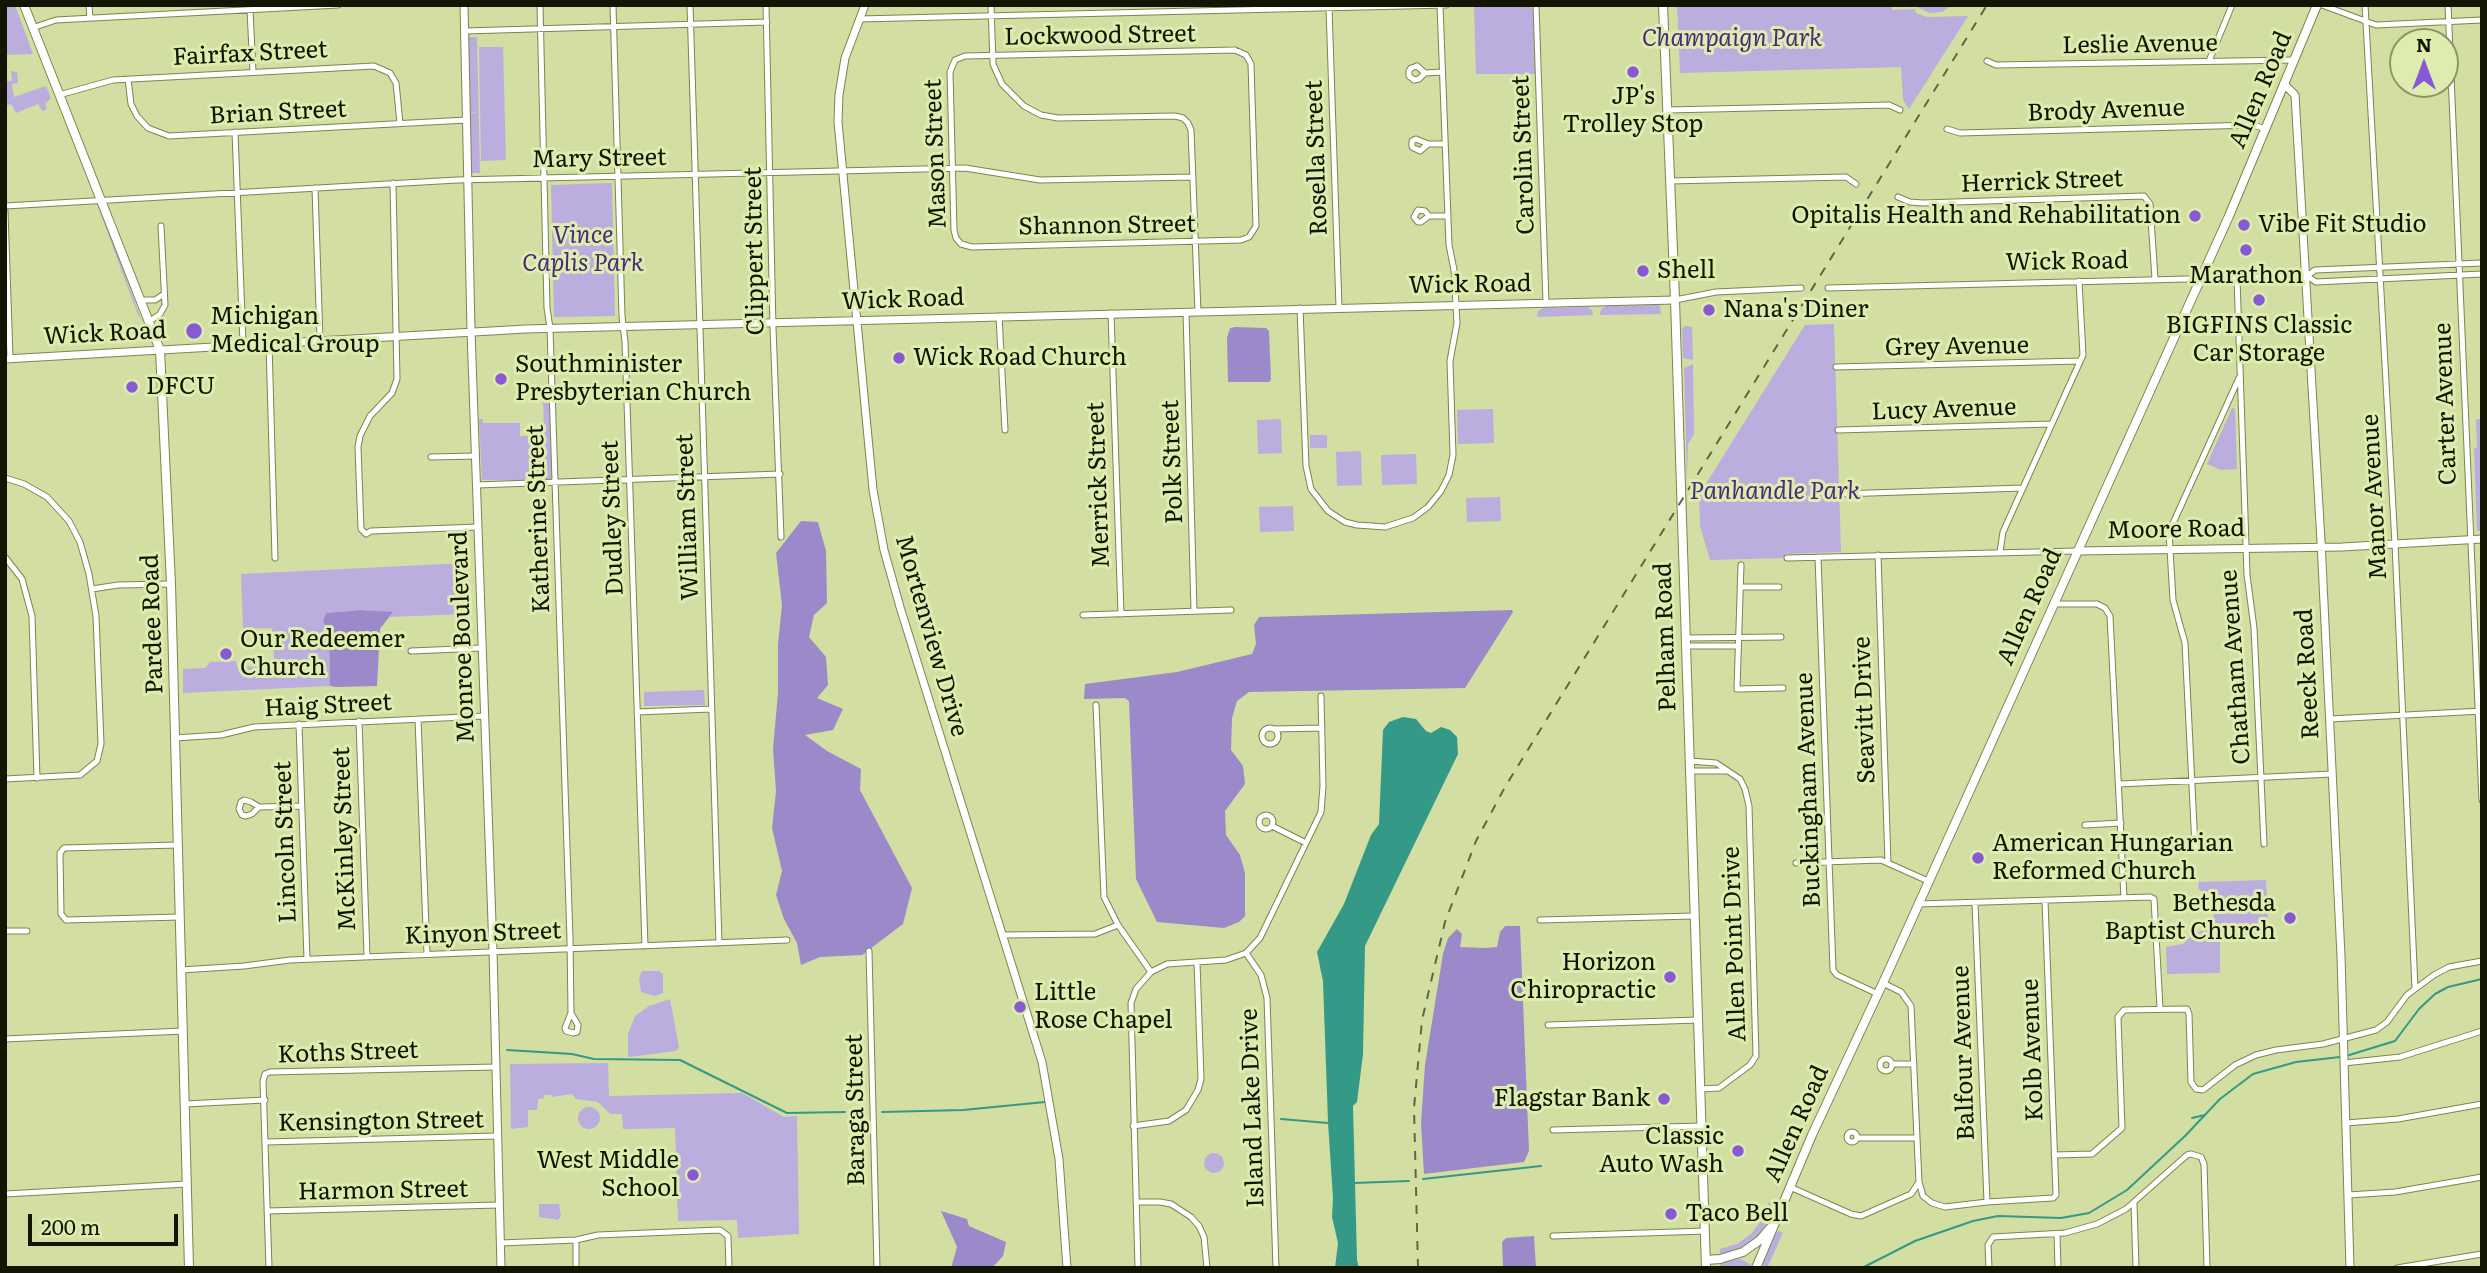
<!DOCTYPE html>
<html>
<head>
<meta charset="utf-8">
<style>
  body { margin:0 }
  #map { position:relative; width:2487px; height:1273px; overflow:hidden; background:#d2dea2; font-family:Literata,serif }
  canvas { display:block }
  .frame { position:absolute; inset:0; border:7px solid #111501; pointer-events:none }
  .north { position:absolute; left:2389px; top:28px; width:70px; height:70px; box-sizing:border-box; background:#dfecaf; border:2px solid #8d9669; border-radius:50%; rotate:0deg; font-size:19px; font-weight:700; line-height:28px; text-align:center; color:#111501 }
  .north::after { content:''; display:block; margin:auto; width:24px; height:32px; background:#875ad4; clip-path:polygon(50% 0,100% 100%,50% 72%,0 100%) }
  .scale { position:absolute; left:28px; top:1214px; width:150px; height:32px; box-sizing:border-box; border:4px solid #111501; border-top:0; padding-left:9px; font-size:21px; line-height:24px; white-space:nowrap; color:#111501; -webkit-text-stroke:5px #dfecaf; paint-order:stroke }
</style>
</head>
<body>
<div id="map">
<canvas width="2487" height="1273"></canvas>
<div class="frame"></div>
<div class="north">N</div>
<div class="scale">200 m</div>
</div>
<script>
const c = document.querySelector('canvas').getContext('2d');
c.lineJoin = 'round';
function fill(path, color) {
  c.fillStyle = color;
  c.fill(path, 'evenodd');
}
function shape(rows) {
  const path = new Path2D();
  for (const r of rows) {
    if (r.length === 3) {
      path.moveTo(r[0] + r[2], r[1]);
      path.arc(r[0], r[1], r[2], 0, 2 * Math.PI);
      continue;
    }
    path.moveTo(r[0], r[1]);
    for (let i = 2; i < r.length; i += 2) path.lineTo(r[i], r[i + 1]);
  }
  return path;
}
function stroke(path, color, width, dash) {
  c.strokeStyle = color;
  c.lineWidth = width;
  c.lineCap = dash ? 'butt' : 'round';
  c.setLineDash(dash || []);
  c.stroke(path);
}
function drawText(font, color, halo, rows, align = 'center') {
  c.font = font + ' Literata,serif';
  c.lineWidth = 6;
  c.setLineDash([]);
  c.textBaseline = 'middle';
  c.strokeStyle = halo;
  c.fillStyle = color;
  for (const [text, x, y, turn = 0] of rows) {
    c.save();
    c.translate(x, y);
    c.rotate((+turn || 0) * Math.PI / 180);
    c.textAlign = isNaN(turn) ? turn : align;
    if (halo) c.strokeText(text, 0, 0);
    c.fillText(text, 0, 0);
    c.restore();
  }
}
const green = shape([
  [5,5,15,5,33,54,5,55],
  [1677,5,1892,5,1892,10,1915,9,1916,13,1927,17,1968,16,1909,109,1903,100,1901,67,1680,73],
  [1913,5,1933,6,1953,5,1942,12,1929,13],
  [1530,6,1534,11,1536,74,1476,74,1474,7],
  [468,37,477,37,480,173,471,173,470,113,477,113,470,112],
  [479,47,503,47,506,160,481,161],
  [11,71,17,72,18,83,12,84,14,97,46,86,51,98,45,104,47,109,42,111,38,104,16,113,11,104,5,106,5,81,12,81],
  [612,183,615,316,554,317,551,185],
  [97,204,100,207,141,319,138,315],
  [1660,305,1661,314,1600,315,1601,309,1606,306],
  [1587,307,1592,310,1593,315,1537,317,1538,311,1543,308],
  [1834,324,1841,552,1786,554,1785,558,1710,560,1700,526,1699,495,1805,325],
  [1686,326,1692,327,1693,360,1683,358,1682,328],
  [1693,364,1694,434,1688,444,1687,480,1684,368],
  [546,394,549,395,552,477,549,480,482,480,479,419,483,419,483,423,520,423,520,436,544,436,543,397],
  [2232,408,2235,409,2237,469,2221,470,2207,464],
  [1493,409,1494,443,1458,444,1457,410],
  [1281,419,1282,453,1258,454,1257,420],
  [2476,419,2482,419,2482,531,2477,531,2474,448,2477,448],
  [1310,435,1327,435,1327,448,1310,448],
  [1361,451,1362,485,1337,486,1336,452],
  [1416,454,1417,484,1382,485,1381,455],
  [1500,497,1501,521,1467,522,1466,498],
  [1293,506,1294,531,1260,532,1259,507],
  [466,563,468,614,388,617,393,613,361,610,326,613,323,621,329,634,330,686,183,693,183,669,205,668,210,662,236,661,237,667,267,666,268,660,274,659,272,628,243,629,241,574],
  [704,690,705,705,644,706,644,692],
  [2266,880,2269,935,2220,937,2220,973,2167,974,2166,947,2183,944,2192,935,2206,929,2214,921,2213,909,2204,892,2198,889,2199,882],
  [642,971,659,971,663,974,663,993,655,996,641,992,639,978],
  [670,999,679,1047,676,1051,628,1057,628,1034,635,1016,649,1006],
  [608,1063,609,1096,742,1093,784,1117,797,1116,799,1234,738,1238,737,1220,678,1221,675,1128,623,1129,622,1114,610,1114,598,1102,576,1099,572,1094,552,1097,552,1095,545,1095,545,1093,544,1098,538,1099,537,1110,528,1110,528,1127,511,1129,510,1064],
  [589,1118,11],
  [1214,1163,10],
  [1769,1202,1774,1208,1759,1236,1741,1249,1720,1255,1720,1249,1737,1244,1751,1234,1760,1222],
  [539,1204,559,1204,561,1216,558,1220,539,1217],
  [1779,1231,1783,1233,1768,1266,1765,1267,1762,1262,1775,1233],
  [1740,1259,1750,1264,1752,1268,1720,1268,1720,1262]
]);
const forest = shape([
  [1235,327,1266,328,1269,331,1271,380,1269,382,1228,382,1227,338,1230,328],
  [801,521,818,522,826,551,827,603,814,615,809,637,826,657,828,685,817,698,843,709,833,730,805,735,827,751,861,769,860,790,912,888,903,924,862,955,820,957,801,965,797,943,784,919,776,895,782,871,772,828,776,791,773,749,778,693,778,644,782,605,776,553],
  [361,610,393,612,380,629,377,686,336,687,330,686,329,634,323,621,326,613],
  [1512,610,1513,612,1465,688,1249,692,1237,701,1232,718,1231,750,1243,766,1245,784,1225,811,1226,835,1240,855,1245,873,1245,916,1239,922,1224,928,1157,922,1136,879,1129,701,1125,698,1084,699,1085,684,1177,672,1252,654,1256,644,1254,625,1259,617],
  [1505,926,1520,926,1529,1151,1524,1162,1424,1174,1421,1123,1425,1065,1443,954,1448,938,1457,929,1462,934,1460,947,1485,948,1497,947,1500,932],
  [941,1211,967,1219,969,1226,1006,1242,1003,1256,992,1268,951,1268,957,1247],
  [1534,1236,1536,1268,1503,1268,1502,1242,1506,1238]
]);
const water = shape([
  [1403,717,1416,719,1426,731,1431,733,1441,727,1450,730,1457,737,1458,754,1365,946,1363,1054,1357,1102,1353,1106,1357,1260,1359,1268,1335,1268,1338,1243,1332,1217,1333,1198,1328,1122,1323,981,1317,952,1344,904,1371,835,1379,824,1383,730,1389,722]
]);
const stream = shape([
  [507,1050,572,1054,594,1059,680,1060,787,1113,845,1112],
  [2346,1056,2395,1041,2419,1009,2435,994,2448,987,2482,979],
  [882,1112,963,1110,1045,1102],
  [2192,1118,2205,1115],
  [1281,1119,1328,1123],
  [1423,1179,1541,1166],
  [1354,1183,1409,1181],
  [1862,1268,1915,1241,1973,1221,1998,1216,2061,1218,2089,1213,2127,1190,2185,1136,2220,1099,2253,1074,2296,1062,2340,1057]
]);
const minor = shape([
  [89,5,90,18],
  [540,5,547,308,550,328,570,939,571,1013,565,1028,566,1031,573,1033,577,1032,578,1025,571,1013],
  [613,5,622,316,625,342,645,946],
  [690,5,719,943],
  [766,5,773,328,781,537],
  [991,5,993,64,1002,84,1024,106,1041,115,1058,118,1175,116,1183,118,1188,123,1191,130,1198,312],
  [1536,5,1546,303],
  [2322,5,2376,25,2482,20],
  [2365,5,2395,544,2415,988],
  [2448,5,2482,800],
  [1329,8,1339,307],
  [250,10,253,72],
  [859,19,1446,5],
  [32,28,56,20,338,5],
  [465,31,767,22],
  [1235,50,1246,55,1251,64,1256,226,1249,237,1241,240,972,247,961,244,956,238,954,230,950,72,955,60,965,56,1235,50],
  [1987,61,1996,65,2294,60],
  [2209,61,2232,5],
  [1417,66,1425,73,1419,79,1414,80,1409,76,1409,71,1411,68,1417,66],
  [1425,73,1442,72],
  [128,79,131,104,137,116,148,128,169,136,467,120],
  [59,95,113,80,374,66,390,73,396,83,400,123],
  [1667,110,1889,105,1900,110],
  [1947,129,1960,133,2253,125,2266,129],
  [235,132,243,344],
  [1428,144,1420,151,1412,147,1412,141,1416,139,1428,144,1445,144],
  [1669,181,1846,177,1856,184],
  [393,183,397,379,392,393,370,416,360,436,358,447,361,529,366,534,371,531,478,527],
  [315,188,320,340],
  [1898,197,1910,202,1923,203,2144,196,2150,204,2155,279],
  [5,206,457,180,965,168,1040,180,1193,177],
  [5,211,10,358],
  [1429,216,1421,222,1418,222,1414,217,1418,210,1425,211,1429,216,1448,216],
  [2307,276,2315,270,2482,263],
  [2237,278,2247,575,2254,628,2264,844],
  [1828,288,2307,276,2316,282,2482,274],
  [142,300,155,300,164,294],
  [1675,300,1716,292,1801,288],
  [1300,308,1306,466,1311,489,1328,511,1345,522,1357,525,1385,527,1413,518,1428,507,1441,491,1449,475,1453,455,1450,361,1457,323,1454,270,1449,245,1440,5],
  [1186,312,1194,611],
  [1111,313,1121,614],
  [999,316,1005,430],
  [150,321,160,314,165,305,161,226],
  [269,343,275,558],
  [1836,367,2080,361],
  [1838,430,2051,424],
  [431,457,476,456],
  [5,478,24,484,47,497,69,521,80,542,89,574,96,616,101,744,97,761,80,775,5,779],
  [477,485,780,474],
  [1840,494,2023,488],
  [2000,552,2003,532,2083,355,2079,281],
  [1878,555,1888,863],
  [5,557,22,579,32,616,37,778],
  [1818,557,1833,970,1837,975,1878,994],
  [1787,558,2077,551],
  [1741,565,1737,689,1783,688],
  [1740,587,1779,587],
  [92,589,118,585,171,584],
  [2053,604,2097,604,2105,608,2110,616,2124,898],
  [1083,615,1231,610],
  [1686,638,1781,637],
  [1686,646,1738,646],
  [411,651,482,648],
  [1096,705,1104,897,1118,925,1151,972],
  [637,712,711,709],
  [418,719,427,954],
  [2330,719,2482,711],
  [359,721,367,956],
  [299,724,307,959],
  [1270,736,8],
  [1274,729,1322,728],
  [175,738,221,735,254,727,485,716],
  [1689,761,1716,763,1740,779,1745,789,1749,806,1756,1056,1750,1065,1719,1088,1700,1089],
  [1690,771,1727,771],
  [2119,784,2332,774],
  [259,807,252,814,246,816,242,815,239,809,241,802,244,800,251,802,259,807,301,806],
  [1266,822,7],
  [2085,825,2121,823],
  [1272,826,1306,843],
  [178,845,64,848,60,853,61,914,66,920,180,917],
  [2195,847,2185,643,2173,600,2169,532,2239,378],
  [1796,863,1881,860,1928,881],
  [1975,903,1987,1202],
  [1918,904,2150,897,2154,899,2160,1008],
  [1540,920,1694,916],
  [5,931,27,931],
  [1003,935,1095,934,1118,925],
  [869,951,877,1268],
  [1246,953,1261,975,1267,998,1276,1268],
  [181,970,244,966,290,960,787,940],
  [1883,983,1901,992,1911,1006,1919,1182,1923,1196,1932,1203,1945,1207,1987,1202,2053,1198,2056,1195,2045,901],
  [1548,1025,1698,1020],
  [5,1039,183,1031],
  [1886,1065,6],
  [2344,1063,2400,1057,2482,1031],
  [1892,1064,1914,1064],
  [185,1104,265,1100],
  [2346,1123,2398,1119,2482,1104],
  [1133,1126,1169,1121,1186,1110,1198,1090,1201,1079,1197,962],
  [1553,1130,1702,1126],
  [1852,1137,5],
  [1857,1138,1917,1138],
  [266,1142,497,1136],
  [2054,1155,2092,1154,2122,1128,2118,1017,2124,1010,2187,1009,2189,1014,2191,1082,2196,1089,2203,1090,2235,1065,2256,1055,2276,1050,2323,1044,2376,1030,2387,1022,2407,995,2434,975,2449,967,2482,961],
  [1790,1187,1851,1214,1861,1216,1911,1194,1919,1182],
  [5,1194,187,1184],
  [2348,1195,2395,1192,2482,1177],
  [1136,1202,1160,1202,1171,1204,1191,1217,1199,1226,1204,1237,1207,1268],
  [2134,1203,2136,1268],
  [267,1211,499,1205],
  [2057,1234,2058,1268],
  [1553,1236,1705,1231],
  [576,1240,576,1268],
  [500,1243,576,1240,598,1235,720,1230,728,1236,729,1268],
  [269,1268,263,1081,265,1074,270,1072,496,1067],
  [1138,1268,1131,1003,1136,989,1151,972,1167,964,1226,960,1246,953,1260,938,1321,812,1323,786,1321,696],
  [1989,1268,1988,1245,1993,1237,2065,1233,2097,1224,2126,1209,2187,1155,2191,1154,2201,1157,2204,1164,2207,1268],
  [2397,1268,2482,1254]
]);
const tertiary = shape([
  [464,5,471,331,493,951,501,1268],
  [865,5,845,58,839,95,838,122,873,490,884,550,900,607,1042,1062,1059,1159,1067,1268],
  [2284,84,2295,95,2321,541,2341,956,2350,1268],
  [5,359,526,329,1675,300],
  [2077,551,2342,547,2482,539]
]);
const secondary = shape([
  [24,5,160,350,171,584,189,1268],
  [1663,5,1675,300,1706,1268],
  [1706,1260,1720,1259,1743,1252,1760,1240,1770,1228],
  [1756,1268,1812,1135,1888,972,2229,216,2317,5]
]);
const rail = shape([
  [1418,1268,1414,1108,1422,1020,1445,922,1476,841,1505,787,1987,5]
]);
const markers = [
  [1633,72,7,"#875ad4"],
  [2195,216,7,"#875ad4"],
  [2244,225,7,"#875ad4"],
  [2246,250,7,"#875ad4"],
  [1643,271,7,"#875ad4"],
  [2259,300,7,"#875ad4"],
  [1709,310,7,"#875ad4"],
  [194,331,9,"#875ad4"],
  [899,358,7,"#875ad4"],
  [501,379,7,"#875ad4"],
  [132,387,7,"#875ad4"],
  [226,654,7,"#875ad4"],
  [1978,858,7,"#875ad4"],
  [2290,918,7,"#875ad4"],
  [1670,977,7,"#875ad4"],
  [1020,1007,7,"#875ad4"],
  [1664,1099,7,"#875ad4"],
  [1738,1151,7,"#875ad4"],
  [693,1175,7,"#875ad4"],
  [1671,1214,7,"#875ad4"]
];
const streetNames = [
  ["Lockwood Street",1100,36,-1],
  ["Leslie Avenue",2140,45,-1],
  ["Fairfax Street",250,54,-3],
  ["Allen Road",2261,90,-67],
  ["Brody Avenue",2106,111,-2],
  ["Brian Street",278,113,-3],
  ["Mason Street",936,154,-92],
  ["Carolin Street",1524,155,-92],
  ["Rosella Street",1317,158,-92],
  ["Mary Street",599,159,-1],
  ["Herrick Street",2042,182,-2],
  ["Shannon Street",1107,226,-1],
  ["Clippert Street",755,251,-91],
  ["Wick Road",2067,262,-1],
  ["Wick Road",1470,285,-1],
  ["Wick Road",903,300,-2],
  ["Wick Road",105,334,-3],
  ["Grey Avenue",1957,347,-1],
  ["Carter Avenue",2446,404,-92],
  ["Lucy Avenue",1944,410,-2],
  ["Polk Street",1173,462,-92],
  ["Merrick Street",1099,485,-92],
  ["Manor Avenue",2375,497,-93],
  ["William Street",688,517,-92],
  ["Dudley Street",613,518,-92],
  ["Katherine Street",539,519,-92],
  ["Moore Road",2176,530,-1],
  ["Allen Road",2030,607,-66],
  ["Pardee Road",153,624,-92],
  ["Mortenview Drive",931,636,74],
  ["Monroe Boulevard",463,637,-92],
  ["Pelham Road",1666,637,-92],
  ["Chatham Avenue",2236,667,-94],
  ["Reeck Road",2308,674,-93],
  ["Haig Street",328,706,-3],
  ["Seavitt Drive",1865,710,-92],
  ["Buckingham Avenue",1809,790,-92],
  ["McKinley Street",345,839,-92],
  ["Lincoln Street",286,842,-92],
  ["Kinyon Street",483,934,-2],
  ["Allen Point Drive",1735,944,-92],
  ["Kolb Avenue",2033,1050,-92],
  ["Koths Street",348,1053,-2],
  ["Balfour Avenue",1964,1053,-92],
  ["Island Lake Drive",1253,1108,-92],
  ["Baraga Street",856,1110,-91],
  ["Kensington Street",381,1122,-1],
  ["Allen Road",1797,1124,-66],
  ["Harmon Street",383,1191,-1]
];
const parkNames = [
  ["Champaign Park",1732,39],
  ["Vince",583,236],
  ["Caplis Park",583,264],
  ["Panhandle Park",1775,492]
];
const poiNames = [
  ["JP's",1633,97,"center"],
  ["Trolley Stop",1633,125,"center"],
  ["Opitalis Health and Rehabilitation",2181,216,"right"],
  ["Vibe Fit Studio",2258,225],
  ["Shell",1657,271],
  ["Marathon",2246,276,"center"],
  ["Nana's Diner",1723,310],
  ["Michigan",210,317],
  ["Medical Group",210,345],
  ["BIGFINS Classic",2259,326,"center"],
  ["Car Storage",2259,354,"center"],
  ["Wick Road Church",913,358],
  ["Southminister",515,365],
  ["Presbyterian Church",515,393],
  ["DFCU",146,387],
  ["Our Redeemer",240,640],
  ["Church",240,668],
  ["American Hungarian",1992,844],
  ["Reformed Church",1992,872],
  ["Bethesda",2276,904,"right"],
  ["Baptist Church",2276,932,"right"],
  ["Horizon",1656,963,"right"],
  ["Chiropractic",1656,991,"right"],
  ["Little",1034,993],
  ["Rose Chapel",1034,1021],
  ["Flagstar Bank",1650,1099,"right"],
  ["Classic",1724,1137,"right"],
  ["Auto Wash",1724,1165,"right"],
  ["West Middle",679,1161,"right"],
  ["School",679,1189,"right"],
  ["Taco Bell",1685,1214]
];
fill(green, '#bbadde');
fill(forest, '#9c89ca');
fill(water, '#349986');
stroke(stream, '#349986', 2);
stroke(minor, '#7b864d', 7);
stroke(tertiary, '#7b864d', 9);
stroke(secondary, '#7b864d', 10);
stroke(minor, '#fff', 5);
stroke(tertiary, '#fff', 7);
stroke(secondary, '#fff', 8);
stroke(rail, '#606743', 2, [9, 9]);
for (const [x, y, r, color] of markers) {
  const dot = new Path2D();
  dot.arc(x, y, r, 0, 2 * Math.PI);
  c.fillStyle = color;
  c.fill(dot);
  stroke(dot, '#dfecaf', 2.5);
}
drawText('24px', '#111501', '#dfecaf', streetNames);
drawText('italic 24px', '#492b7a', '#dfecaf', parkNames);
drawText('24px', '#111501', '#dfecaf', poiNames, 'left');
</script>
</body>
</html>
